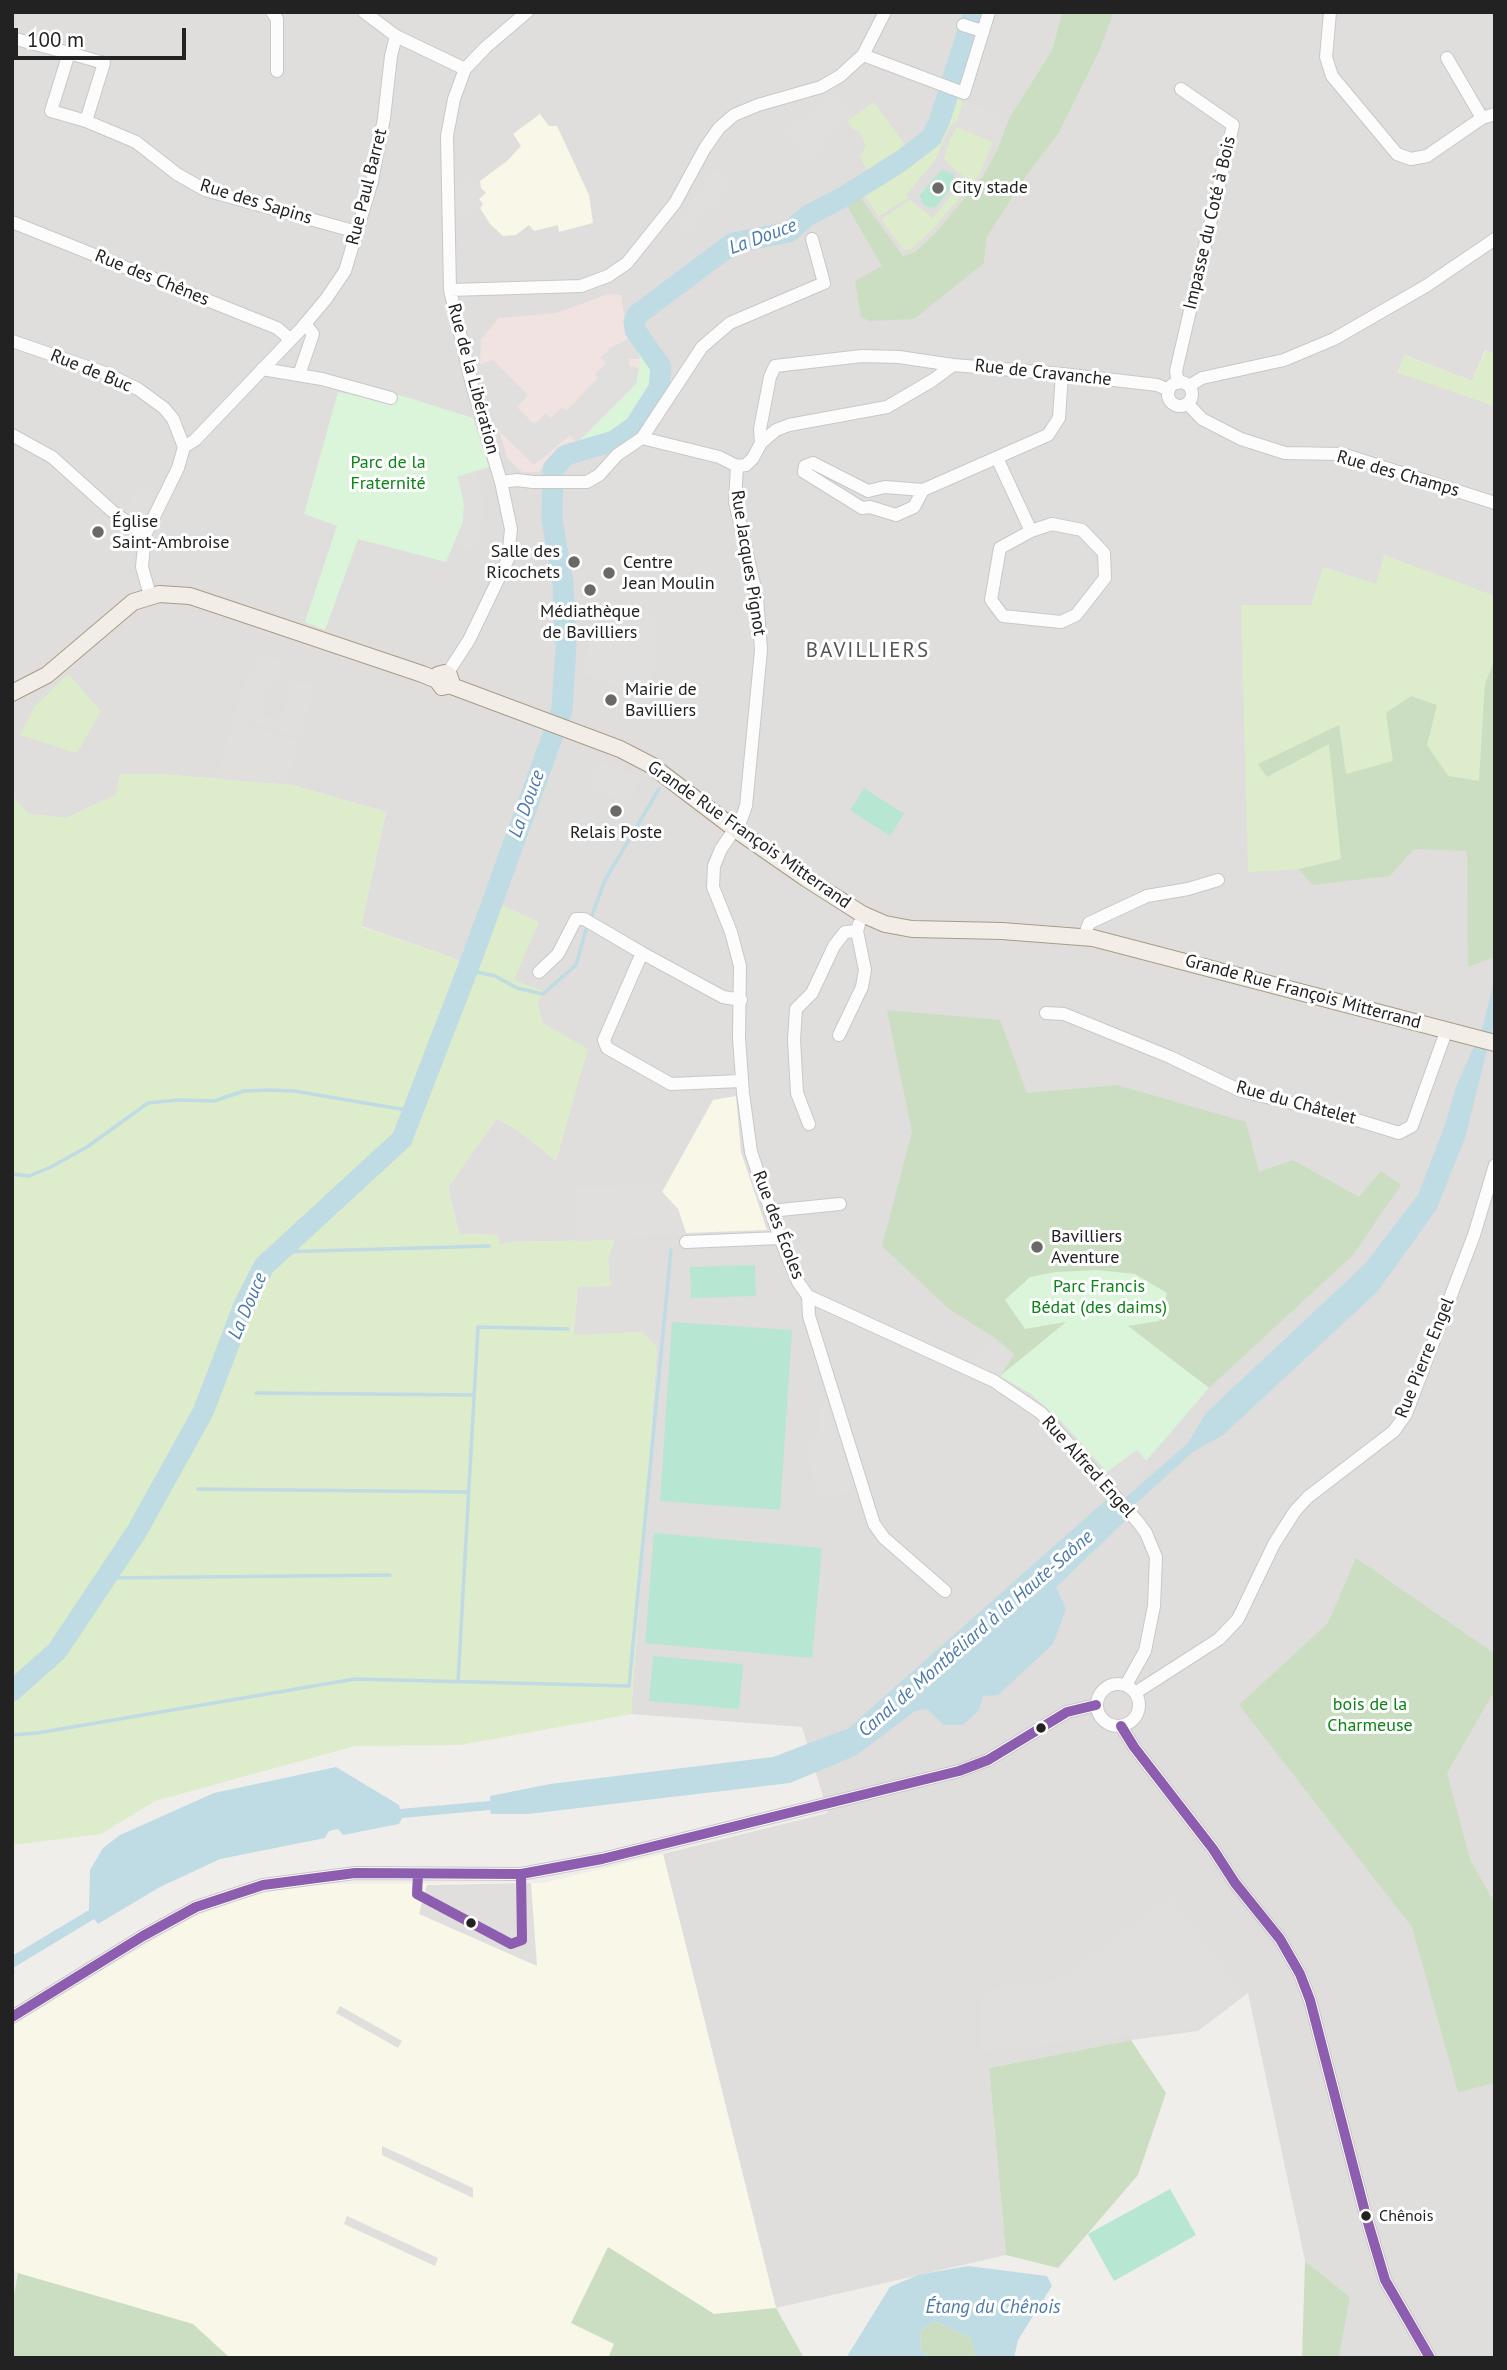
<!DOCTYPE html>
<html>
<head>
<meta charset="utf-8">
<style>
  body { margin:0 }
  #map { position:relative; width:1507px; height:2370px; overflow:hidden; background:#f0eeeb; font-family:"PT Sans",sans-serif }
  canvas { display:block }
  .frame { position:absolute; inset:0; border:14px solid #222; pointer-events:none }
  .scale { position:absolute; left:14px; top:28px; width:172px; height:32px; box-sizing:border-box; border:4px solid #222; border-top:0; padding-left:9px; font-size:21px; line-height:24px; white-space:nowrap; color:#222; -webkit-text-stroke:5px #fff; paint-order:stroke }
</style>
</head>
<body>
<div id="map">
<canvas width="1507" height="2370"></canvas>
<div class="frame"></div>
<div class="scale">100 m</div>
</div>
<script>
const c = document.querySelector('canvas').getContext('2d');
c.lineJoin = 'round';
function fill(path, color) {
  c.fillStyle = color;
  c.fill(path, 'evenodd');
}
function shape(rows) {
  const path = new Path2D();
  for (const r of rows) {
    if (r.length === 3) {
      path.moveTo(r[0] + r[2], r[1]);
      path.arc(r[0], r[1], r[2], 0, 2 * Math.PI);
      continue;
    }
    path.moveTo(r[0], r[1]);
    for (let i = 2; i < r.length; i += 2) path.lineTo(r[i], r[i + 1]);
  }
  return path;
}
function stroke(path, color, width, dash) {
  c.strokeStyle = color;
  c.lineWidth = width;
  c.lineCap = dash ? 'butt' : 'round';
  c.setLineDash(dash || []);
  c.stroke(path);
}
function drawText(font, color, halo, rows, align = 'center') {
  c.font = font + ' "PT Sans",sans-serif';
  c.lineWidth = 6;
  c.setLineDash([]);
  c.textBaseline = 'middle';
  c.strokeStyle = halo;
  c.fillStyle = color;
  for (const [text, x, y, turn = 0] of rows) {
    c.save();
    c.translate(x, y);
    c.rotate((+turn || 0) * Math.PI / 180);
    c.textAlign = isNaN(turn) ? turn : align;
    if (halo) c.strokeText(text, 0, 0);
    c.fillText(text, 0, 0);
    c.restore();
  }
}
const residential = shape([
  [12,12,1062,12,1052,50,1009,118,998,148,983,176,935,233,915,252,903,256,894,245,882,266,984,263,987,237,1027,175,1059,133,1099,52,1114,12,1495,12,1495,354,1485,350,1472,381,1405,355,1398,372,1495,406,1495,821,1468,966,1495,957,1495,2358,1339,2358,1350,2297,1305,2261,1248,1993,1198,2031,1131,2040,989,2068,1006,2255,776,2308,663,1854,828,1813,802,1727,631,1714,657,1348,642,1332,573,1336,578,1286,610,1285,608,1259,614,1240,510,1242,499,1245,498,1235,459,1234,448,1187,497,1118,519,1131,555,1160,557,1157,587,1049,542,1023,538,1004,476,969,445,955,361,926,386,812,292,785,159,774,120,774,116,795,66,818,29,814,12,809]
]);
const commercial = shape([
  [608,294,621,295,626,328,633,336,640,359,636,384,577,443,557,448,539,472,522,472,508,459,499,431,480,364,481,339,499,318,557,313]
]);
const education = shape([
  [540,114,549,126,557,126,589,195,593,223,559,232,558,225,534,231,529,225,516,235,503,236,490,224,480,208,483,204,479,199,486,193,481,188,480,181,507,161,521,146,513,134],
  [736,1096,741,1152,767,1230,686,1233,678,1209,662,1192,713,1100],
  [663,1854,776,2308,714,2314,609,2247,614,2344,608,2358,230,2358,193,2324,18,2273,12,2268,12,2025,40,2007,193,1917,252,1895,321,1884,543,1883]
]);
const grass = shape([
  [949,96,961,100,963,103,958,120,951,125,944,139,936,159,906,195,908,198,879,216,860,190,902,163,932,139,940,123],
  [874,102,907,148,869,172,860,157,866,146,859,131,853,129,847,121],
  [957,127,993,142,980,174,932,230,910,250,903,249,881,219,910,200,933,218,965,178,944,160,949,141],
  [1486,350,1495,354,1495,406,1398,373,1404,355,1472,381],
  [1384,555,1495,596,1495,659,1485,684,1479,781,1448,776,1427,745,1386,713,1393,761,1346,775,1339,726,1268,776,1329,743,1342,859,1299,869,1248,872,1241,605,1311,605,1323,567,1376,584],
  [68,674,101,711,77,753,20,735,35,706],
  [120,774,159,774,292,785,386,812,361,927,445,955,476,969,497,903,539,922,514,980,543,991,538,1004,542,1023,588,1049,557,1157,555,1160,519,1131,497,1118,448,1187,459,1234,498,1235,500,1245,510,1242,614,1240,608,1259,611,1286,578,1287,573,1335,642,1332,657,1348,631,1714,460,1745,355,1746,155,1801,101,1834,12,1845,12,796,29,814,66,818,116,795]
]);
const forest = shape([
  [1062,12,1114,12,1099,52,1059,133,1027,175,987,237,984,263,914,319,869,321,861,317,855,281,882,266,844,201,857,193,903,256,915,252,935,233,983,176,998,148,1009,118,1052,50],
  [1495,659,1495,957,1468,967,1467,851,1414,849,1390,876,1312,885,1299,869,1341,859,1329,744,1267,777,1258,764,1339,725,1346,774,1393,761,1386,713,1411,696,1437,705,1427,745,1448,776,1479,781,1485,684],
  [887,1010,1000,1020,1027,1093,1117,1085,1246,1122,1259,1172,1293,1160,1359,1197,1381,1171,1401,1185,1353,1255,1209,1388,1127,1325,1068,1321,1000,1376,1014,1354,995,1338,949,1309,882,1246,912,1132],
  [1356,1558,1495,1654,1495,1690,1447,1773,1470,1859,1495,1904,1495,2083,1458,2092,1412,1927,1239,1705,1328,1623],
  [1131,2040,1166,2093,1138,2175,1058,2268,1006,2255,989,2068],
  [608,2247,714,2314,776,2308,804,2358,608,2358,614,2344,571,2323],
  [1305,2261,1350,2297,1339,2358,1302,2358],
  [18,2273,193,2324,230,2358,12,2358,12,2306],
  [934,2321,971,2338,976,2358,931,2358,921,2351,920,2331]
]);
const park = shape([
  [633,336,655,363,656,383,629,426,618,434,599,442,582,446,577,443,636,384,640,359],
  [370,389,406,397,473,418,489,467,458,477,464,504,463,522,446,562,358,539,325,630,305,622,337,526,304,514,338,392,367,398],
  [1097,1270,1135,1274,1167,1293,1159,1321,1128,1326,1209,1388,1146,1461,1137,1450,1107,1472,1061,1421,1031,1394,1000,1376,1066,1322,1025,1329,1005,1300,1030,1277,1055,1272]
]);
const pitch = shape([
  [942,169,953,174,956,181,935,208,927,207,922,203,920,195],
  [864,788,904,814,890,836,850,810],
  [755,1265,756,1296,691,1298,690,1267],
  [672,1322,792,1330,780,1510,660,1501],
  [654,1533,822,1548,812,1658,645,1643],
  [653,1656,743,1664,739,1709,649,1701],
  [1170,2189,1196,2235,1114,2281,1088,2234]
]);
const parking = shape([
  [836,94,851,117,824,137,830,147,808,163,784,130],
  [964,100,1007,118,997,143,955,127],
  [714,169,733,184,716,207,710,204,690,235,672,222,676,216,681,216],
  [472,176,484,194,477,199,482,206,462,219,451,203,459,197,454,188],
  [633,336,640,359,629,359,629,366,639,368,636,384,577,443,570,435,534,465,499,431,480,364,493,360,528,395,517,407,534,424,546,413,551,418,562,407,566,411,598,378,595,374,606,363,600,358,612,347],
  [476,471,483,497,483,520,481,533,473,551,454,543,463,522,464,504,458,476],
  [146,485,156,491,141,524,124,513,139,487],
  [602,602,613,604,612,616,656,614,657,643,655,644,658,648,658,661,651,677,646,703,619,695,621,688,602,682,594,676,584,674,584,666,593,630,599,623,601,618],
  [261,654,288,662,267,691,261,715,280,721,292,681,315,685,300,737,233,717,247,677,251,678],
  [232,721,299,741,287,784,216,779],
  [598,761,640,776,630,804,588,788],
  [663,1184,662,1192,678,1209,686,1233,578,1242,574,1188],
  [995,1338,1014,1355,1000,1376,971,1360],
  [821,1401,830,1401,857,1490,820,1499,812,1477,809,1453,812,1435,818,1435],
  [1137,1450,1150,1466,1132,1480,1119,1484,1107,1472],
  [531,1883,537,1966,419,1914,427,1885],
  [1171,1896,1242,1991,1196,2028,981,2052,981,1995,1004,1984,1056,1981],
  [340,2006,402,2041,398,2048,336,2013],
  [382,2146,473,2188,473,2198,382,2155],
  [347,2216,438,2258,435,2266,344,2224]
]);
const water = shape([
  [1495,976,1495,1018,1479,1082,1466,1135,1436,1210,1377,1292,1223,1435,1194,1451,1132,1507,1125,1521,1056,1587,1066,1609,1053,1644,998,1695,983,1696,979,1710,963,1725,944,1725,927,1709,915,1711,857,1755,790,1783,528,1814,491,1814,490,1810,402,1818,399,1824,343,1835,338,1829,329,1831,325,1838,220,1859,160,1887,98,1924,94,1919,13,1968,15,1973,12,1974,12,1956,89,1910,90,1870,103,1848,120,1835,214,1793,336,1767,399,1805,400,1809,490,1801,490,1796,550,1784,773,1757,849,1728,1107,1499,1124,1499,1188,1443,1206,1413,1365,1264,1418,1195,1445,1125,1456,1087,1483,1026],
  [968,2266,1047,2276,1052,2286,1018,2340,1014,2358,976,2358,971,2338,934,2321,920,2331,921,2351,931,2358,846,2358,890,2287,918,2275]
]);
const stream = shape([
  [591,918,605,880,659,789],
  [467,970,495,976,517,988,543,994,576,965,586,930],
  [12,1174,29,1176,51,1167,87,1147,148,1103,178,1100,214,1101,244,1091,269,1090,294,1091,412,1111],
  [279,1252,489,1246],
  [256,1393,474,1395],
  [198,1489,468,1492],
  [106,1578,390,1575],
  [458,1682,478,1327,568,1329],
  [12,1735,37,1733,355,1679,629,1686,671,1250]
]);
const river = shape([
  [12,1691,57,1651,137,1531,203,1412,244,1305,264,1266,402,1139,472,958,562,710,566,646,563,583,552,520,553,469,566,455,614,441,635,426,659,388,661,367,635,330,634,322,637,315,733,243,789,232,807,216,847,195,901,161,931,138,939,122,974,12]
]);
const minor = shape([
  [272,12,277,19,277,71],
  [364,12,396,36,465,69],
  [1330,12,1326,57,1332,76,1397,154,1411,159,1427,156,1482,118,1495,114],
  [963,25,982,31],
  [12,38,69,53,51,111,86,121,136,142,177,174,205,190,357,232],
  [69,53,104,63,86,121],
  [863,55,964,93,989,12],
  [1447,58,1482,118],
  [12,222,277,328,290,339],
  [450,290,581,286,608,276,627,263,675,203,705,148,719,128,734,115,758,105,821,87,840,76,863,55,885,12],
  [12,341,105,373,138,389,164,408,173,419,184,447],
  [262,369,322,379,391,398],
  [299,375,313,334,305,324],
  [1180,394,12],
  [1178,383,1176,371,1233,125,1181,89],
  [1189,386,1202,378,1284,360,1334,339,1426,286,1495,239],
  [1188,404,1202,419,1241,439,1285,453,1342,454,1495,503],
  [12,435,52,457,112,511,145,535],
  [642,438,702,347,730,323,824,283,812,239],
  [761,443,760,429,770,377,775,366,862,356,899,357,953,365,1062,374,1157,385,1169,390],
  [184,447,195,440,300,330,326,299,345,271,372,181,384,118,391,56,396,36],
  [997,458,1031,531],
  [737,466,735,502,757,597,761,650,746,806,741,820,721,849,714,866,713,887,731,932,740,966,739,1038,743,1093,751,1152,780,1238,798,1282,808,1296,809,1316,874,1524,884,1538,945,1591],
  [737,466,746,465,753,458,761,443,776,430,789,425,887,407,933,380,953,365],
  [501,482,517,480,533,482,587,482,599,475,617,455,642,438,719,457,737,466],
  [923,490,914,507,896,515,870,507,862,508,804,472,805,466,813,463,868,491,885,487,923,490,1048,435,1059,418,1062,374],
  [1052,524,1082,530,1104,553,1105,578,1076,615,1061,622,1003,616,991,600,1000,548,1031,531,1052,524],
  [150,595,142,567,145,535,178,468,184,447],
  [447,674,469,640,508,559,511,529,501,482,472,385,450,290,447,136,454,99,465,69,486,47,527,12],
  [1084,937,1089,923,1147,896,1188,889,1218,880],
  [539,972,558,954,576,919,584,919,642,953],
  [741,1000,723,997,642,953,604,1040,607,1048,671,1084,741,1081],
  [1046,1013,1064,1014,1170,1057,1241,1091,1334,1113,1399,1133,1412,1126,1447,1029],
  [839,1035,862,987,865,970,857,931,859,924],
  [809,1124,797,1093,794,1040,796,1009,812,993,834,946,845,932,857,931],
  [770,1211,840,1204],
  [686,1242,780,1238],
  [808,1296,994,1381,1041,1413,1138,1522,1146,1533,1156,1557,1154,1606,1145,1651,1126,1685],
  [1118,1705,21],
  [1135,1693,1219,1639,1238,1619,1274,1544,1295,1511,1308,1497,1394,1431,1406,1414,1474,1235,1495,1165],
  [1121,1726,1134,1747,1213,1849,1235,1883,1280,1939,1300,1974,1310,2000,1366,2216,1385,2280,1430,2358],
  [12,2017,143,1936,196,1907,263,1885,355,1873,521,1874,602,1859,959,1771,988,1760,1067,1712,1096,1705]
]);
const major = shape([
  [449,685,620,749,651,765,735,829,807,879,862,914,885,924,912,929,1002,931,1093,938,1495,1043],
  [12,693,47,675,133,602,159,594,190,596,229,609,422,674,437,680,442,687,447,686,451,681,449,675,445,673,438,675,437,680]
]);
const bus1 = shape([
  [1121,1726,1134,1747,1213,1849,1235,1883,1280,1939,1300,1974,1310,2000,1366,2216,1385,2280,1430,2358],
  [418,1875,417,1894,511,1944,522,1940,521,1874],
  [12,2017,143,1936,196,1907,263,1885,355,1873,521,1874,602,1859,959,1771,988,1760,1067,1712,1096,1705]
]);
const markers = [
  [938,188,7,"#6a6968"],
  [98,532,7,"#6a6968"],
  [574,562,7,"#6a6968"],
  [609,573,7,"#6a6968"],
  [590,590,7,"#6a6968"],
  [611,700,7,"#6a6968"],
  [616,811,7,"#6a6968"],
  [1037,1247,7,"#6a6968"],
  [1041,1728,6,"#222"],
  [471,1923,6,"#222"],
  [1366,2216,6,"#222"]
];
const busNames = [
  ["Chênois",1379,2216]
];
const streetNames = [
  ["Rue Paul Barret",367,187,-76],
  ["Rue des Sapins",256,202,17],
  ["Impasse du Coté à Bois",1210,223,-77],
  ["Rue des Chênes",152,278,22],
  ["Rue de Buc",91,371,22],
  ["Rue de Cravanche",1043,373,6],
  ["Rue de la Libération",473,379,75],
  ["Rue des Champs",1398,474,16],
  ["Rue Jacques Pignot",748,563,81],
  ["Grande Rue François Mitterrand",749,835,35],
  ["Grande Rue François Mitterrand",1303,992,15],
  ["Rue du Châtelet",1296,1103,15],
  ["Rue des Écoles",778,1225,69],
  ["Rue Pierre Engel",1425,1358,-68],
  ["Rue Alfred Engel",1088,1467,48]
];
const poiNames = [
  ["City stade",952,188],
  ["Église",112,522],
  ["Saint-Ambroise",112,543],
  ["Salle des",560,552,"right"],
  ["Ricochets",560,573,"right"],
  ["Centre",623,563],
  ["Jean Moulin",623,584],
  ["Médiathèque",590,612,"center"],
  ["de Bavilliers",590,633,"center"],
  ["Mairie de",625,690],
  ["Bavilliers",625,711],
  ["Relais Poste",616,833,"center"],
  ["Bavilliers",1051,1237],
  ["Aventure",1051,1258]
];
const parkNames = [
  ["Parc de la",388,463],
  ["Fraternité",388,484],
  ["Parc Francis",1099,1287],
  ["Bédat (des daims)",1099,1308],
  ["bois de la",1370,1705],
  ["Charmeuse",1370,1726]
];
const waterNames = [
  ["La Douce",763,237,-20],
  ["La Douce",527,804,-70],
  ["La Douce",248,1306,-67],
  ["Canal de Montbéliard à la Haute-Saône",976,1634,-41],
  ["Étang du Chênois",993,2308]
];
const quarterNames = [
  ["BAVILLIERS",868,651]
];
fill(residential, '#dfdedc');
fill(commercial, '#f1e3e1');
fill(education, '#f8f7e8');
fill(grass, '#ddeccb');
fill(forest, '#cbdec1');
fill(park, '#daf5da');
fill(pitch, '#b7e6d2');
fill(parking, '#e0dfde');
fill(water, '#bfdbe3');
stroke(stream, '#bfdbe3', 3.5);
stroke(river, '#bfdbe3', 21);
stroke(minor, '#c9c8c7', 14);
stroke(major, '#a79c86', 18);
stroke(minor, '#fdfcfc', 12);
stroke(major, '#f3ede7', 16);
stroke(bus1, '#8d5daf', 10);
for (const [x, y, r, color] of markers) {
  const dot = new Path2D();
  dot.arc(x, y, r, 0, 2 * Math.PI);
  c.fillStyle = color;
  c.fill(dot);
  stroke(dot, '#fff', 2.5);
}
drawText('16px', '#222', '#fff', busNames, 'left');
drawText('18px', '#222', '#fff', streetNames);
drawText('18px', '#222', '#fff', poiNames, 'left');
drawText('18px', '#0c8416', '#fff', parkNames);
drawText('italic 19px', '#4a7aab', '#fff', waterNames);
c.letterSpacing = '2px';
drawText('21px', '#555', '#fff', quarterNames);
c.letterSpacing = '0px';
</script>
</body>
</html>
